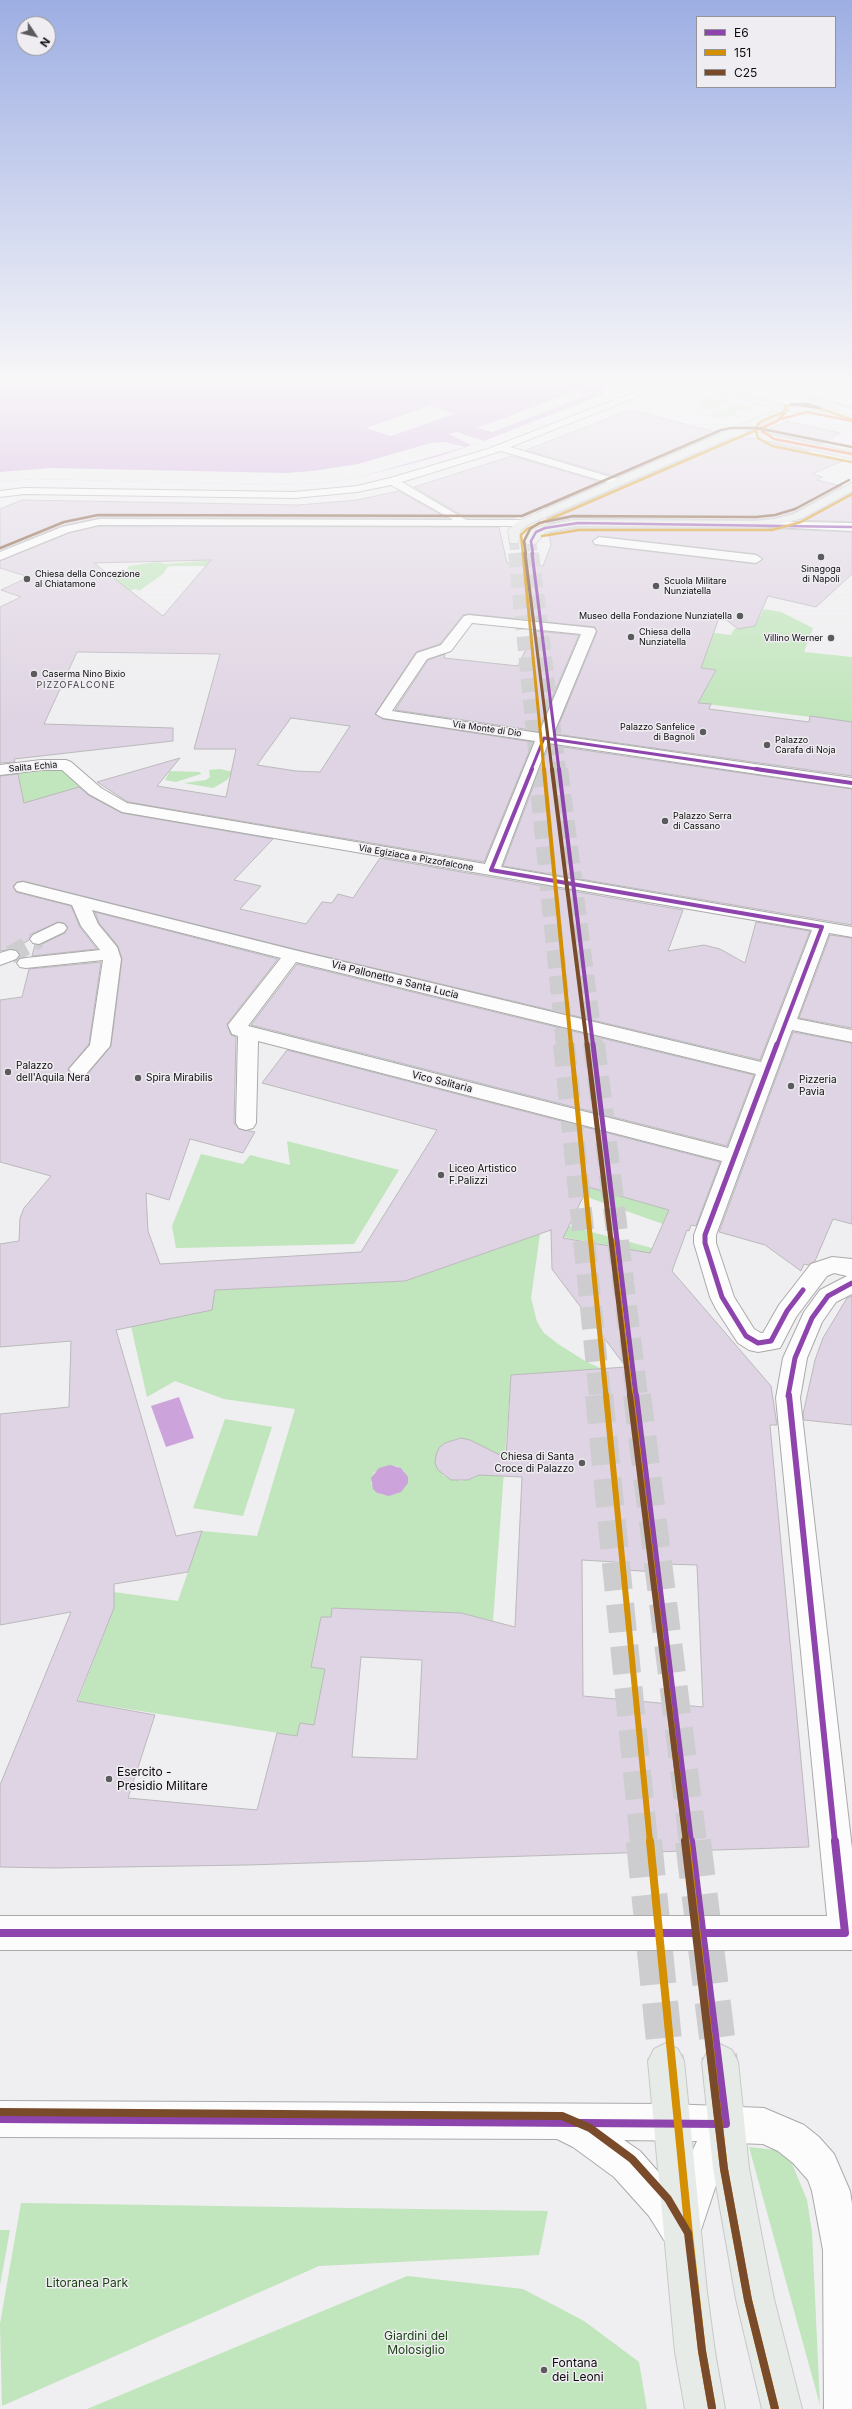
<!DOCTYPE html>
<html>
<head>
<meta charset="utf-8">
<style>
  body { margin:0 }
  #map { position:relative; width:852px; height:2409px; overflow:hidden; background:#efeef0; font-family:Inter,sans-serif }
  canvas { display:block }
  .legend { position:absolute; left:696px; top:16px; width:140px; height:72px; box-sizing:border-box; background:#efedf1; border:1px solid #949395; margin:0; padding:5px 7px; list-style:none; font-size:12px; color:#0c0b0c }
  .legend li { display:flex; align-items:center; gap:8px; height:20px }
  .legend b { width:20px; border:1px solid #949395 }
  .north { position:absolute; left:16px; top:16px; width:40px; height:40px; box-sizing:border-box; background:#efedf1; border:1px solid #949395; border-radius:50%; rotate:125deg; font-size:11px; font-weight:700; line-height:16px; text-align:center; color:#0c0b0c }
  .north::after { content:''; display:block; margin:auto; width:14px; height:18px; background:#5b5a5c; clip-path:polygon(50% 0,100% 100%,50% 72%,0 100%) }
</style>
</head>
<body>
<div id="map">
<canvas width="852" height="2409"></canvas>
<ul class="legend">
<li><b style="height:5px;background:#8e44ad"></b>E6</li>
<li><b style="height:5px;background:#d48f02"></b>151</li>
<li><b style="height:5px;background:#7a4b2a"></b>C25</li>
</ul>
<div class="north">N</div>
</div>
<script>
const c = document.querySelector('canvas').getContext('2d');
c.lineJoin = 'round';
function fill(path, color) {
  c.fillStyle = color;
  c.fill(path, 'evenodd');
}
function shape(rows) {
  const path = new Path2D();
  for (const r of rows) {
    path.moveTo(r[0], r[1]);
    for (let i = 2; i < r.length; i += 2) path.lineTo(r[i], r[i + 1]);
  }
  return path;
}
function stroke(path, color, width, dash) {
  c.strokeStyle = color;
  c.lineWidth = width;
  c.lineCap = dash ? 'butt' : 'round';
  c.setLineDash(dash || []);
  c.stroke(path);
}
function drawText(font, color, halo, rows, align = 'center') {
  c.font = font + ' Inter,sans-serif';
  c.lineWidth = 3;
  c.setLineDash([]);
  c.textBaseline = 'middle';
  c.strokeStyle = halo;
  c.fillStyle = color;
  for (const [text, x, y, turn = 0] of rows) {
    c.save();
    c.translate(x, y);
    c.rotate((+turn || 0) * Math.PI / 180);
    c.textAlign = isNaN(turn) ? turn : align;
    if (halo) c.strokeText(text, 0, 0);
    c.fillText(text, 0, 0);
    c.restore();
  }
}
const green = shape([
  [781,383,852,383,852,397,828,390],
  [708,396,726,398,730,402,713,408,703,407,695,402],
  [737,403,747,404,753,408,747,411,733,411,737,413,737,416,721,417,721,420,690,412,714,416,712,413,714,411,731,410,728,406],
  [217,560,217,566,168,566,163,574,139,591,136,589,93,598,105,576,132,572,127,569,129,566,157,562,166,564],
  [764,609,781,612,813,628,804,652,852,657,852,722,698,703,716,670,703,668,691,688,693,630,731,635,734,629,755,626],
  [63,766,79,787,34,835,0,783,19,780,17,772],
  [220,769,233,772,227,780,213,788,184,783,206,780,210,777,209,770],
  [170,771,200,772,201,774,176,782,165,780],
  [287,1141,399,1170,354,1244,176,1248,172,1226,201,1154,243,1164,250,1155,290,1165],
  [577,1184,669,1210,663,1224,584,1196,574,1192],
  [569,1226,652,1248,648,1257,638,1251,563,1237],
  [540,1234,531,1298,537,1322,544,1333,558,1344,585,1361,602,1369,511,1375,493,1621,461,1613,332,1608,331,1617,321,1617,311,1667,325,1669,314,1725,300,1724,297,1736,78,1701,114,1608,114,1592,178,1601,202,1531,257,1536,295,1409,224,1399,175,1381,147,1397,131,1326,215,1290,405,1281],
  [461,1438,477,1444,482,1471,476,1477,461,1481,444,1476,435,1463,439,1448,445,1443],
  [397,1466,405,1472,383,1495,377,1493,371,1483,374,1472],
  [225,1419,272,1427,243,1516,193,1508],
  [749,2147,775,2150,791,2161,807,2200,812,2232,820,2405],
  [21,2203,548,2211,539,2255,319,2266,2,2406,0,2324],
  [0,2230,10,2230,0,2285],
  [407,2276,523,2289,584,2321,639,2362,647,2409,87,2409]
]);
const water = shape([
  [0,383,604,383,606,389,603,392,604,394,484,441,440,456,356,478,326,483,269,485,36,479,0,482],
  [179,1397,194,1438,166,1447,151,1406],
  [390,1465,401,1468,408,1477,408,1483,401,1492,389,1496,377,1493,373,1489,371,1478,379,1468]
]);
const pier = shape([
  [576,391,589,395,492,432,477,428],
  [430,406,454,414,391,436,366,428],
  [457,432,484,441,471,445,449,434],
  [445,442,465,447,356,478,326,483,269,485,36,479,0,482,0,472,51,468,285,473,313,471,358,464,431,443]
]);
const building = shape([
  [630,410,719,433,617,477,526,450,630,410],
  [788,421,840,433,821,444,762,432,788,421],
  [731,439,756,439,809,451,806,453,843,461,812,474,823,477,817,480,842,486,793,513,775,518,756,520,574,518,548,524,547,518,731,439],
  [512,456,604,483,545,508,545,505,514,518,466,518,414,487,512,456],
  [399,491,447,518,99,518,62,526,0,550,0,509,22,500,298,505,357,500,399,491],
  [852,493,852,522,799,520,803,519,852,493],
  [99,526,499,527,507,563,543,566,551,545,549,533,574,528,761,528,852,532,852,574,816,607,768,596,755,626,738,629,720,615,701,668,716,670,698,703,711,704,709,709,770,717,809,722,810,716,852,722,852,776,555,734,597,632,595,627,469,614,463,615,440,644,416,652,375,714,383,719,533,742,484,862,128,802,97,782,180,758,157,786,226,797,236,749,194,749,220,654,77,652,44,724,173,728,173,741,14,759,15,762,0,763,0,607,21,597,1,590,29,577,0,568,0,561,69,533,99,526],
  [599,536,756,554,763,559,756,564,595,545,592,541,599,536],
  [211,560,163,616,94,563,211,560],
  [291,718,350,726,320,772,296,771,257,765,291,718],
  [534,631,579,635,538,731,395,710,428,660,445,654,444,658,518,666,534,631],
  [549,745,852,789,852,925,503,866,549,745],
  [18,774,24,803,79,787,88,795,122,813,273,839,234,880,261,886,240,909,306,924,322,902,332,903,338,894,353,898,380,858,683,910,668,951,704,945,720,949,745,963,756,922,810,931,760,1060,294,949,23,881,17,882,13,886,16,892,71,906,80,927,97,949,32,956,35,945,40,945,65,933,68,927,64,923,58,922,32,934,29,940,14,949,0,951,0,776,18,774],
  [95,912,278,959,227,1024,231,1035,236,1037,234,1123,239,1129,255,1132,243,1153,190,1139,169,1200,146,1193,148,1231,160,1264,361,1252,437,1130,262,1083,287,1050,720,1162,696,1226,691,1225,689,1231,687,1230,672,1271,771,1386,777,1425,770,1425,809,1847,248,1865,53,1868,0,1867,0,1785,71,1612,0,1625,0,1414,69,1407,71,1341,0,1347,0,1244,19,1241,20,1218,24,1208,51,1176,0,1162,0,1000,22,997,29,969,101,962,89,1044,68,1069,72,1075,87,1075,111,1046,122,959,118,946,99,923,95,912],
  [588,1187,669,1210,650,1253,563,1238,588,1187],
  [551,1230,552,1269,626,1367,511,1375,506,1458,470,1440,461,1438,445,1443,439,1448,436,1455,435,1463,438,1470,451,1480,468,1480,479,1475,522,1477,515,1627,461,1613,332,1608,331,1617,321,1617,311,1667,325,1669,314,1725,300,1723,297,1736,277,1733,257,1810,128,1798,155,1715,77,1701,114,1608,114,1584,188,1572,202,1531,176,1536,116,1330,212,1310,215,1290,405,1281,551,1230],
  [582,1560,615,1562,625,1570,657,1572,665,1564,697,1565,703,1707,583,1696,582,1560],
  [361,1657,422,1660,417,1759,352,1757,361,1657],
  [830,935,852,938,852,1028,799,1018,830,935],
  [297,964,754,1075,727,1146,251,1025,297,964],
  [793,1032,852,1043,852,1224,833,1219,815,1261,808,1265,804,1264,801,1271,765,1245,719,1232,793,1032],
  [852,1296,852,1425,804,1420,803,1414,815,1360,823,1338,847,1298,852,1296]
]);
const streetTunnel = shape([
  [10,955,39,939]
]);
const primaryTunnelFar5 = shape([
  [514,540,515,554],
  [531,541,533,554]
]);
const primaryTunnelFar4 = shape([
  [515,553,537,770],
  [532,553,559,770]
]);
const primaryTunnelFar3 = shape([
  [537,769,565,1045],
  [559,769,594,1045]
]);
const primaryTunnelFar2 = shape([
  [564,1044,600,1396],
  [594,1044,637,1396]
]);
const primaryTunnelFar1 = shape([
  [599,1395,644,1842],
  [637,1395,693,1842]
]);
const primaryTunnel = shape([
  [644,1841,666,2061],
  [693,1841,720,2062]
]);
const street = shape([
  [658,383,672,383,510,447,621,480,621,484,613,484,501,451,402,482,468,521,470,523,464,526,391,485,357,492,294,498,24,494,0,497,0,491,24,488,294,492,357,486,390,478,488,449,658,383],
  [756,521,852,523,852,531,752,526,750,524,752,522,756,521],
  [599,537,756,555,762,559,756,563,595,544,593,541,599,537],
  [469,615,594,628,596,631,553,735,852,778,852,788,548,743,501,867,852,927,852,937,829,933,797,1019,852,1030,852,1042,792,1030,716,1235,716,1243,734,1297,754,1329,761,1333,763,1333,779,1305,811,1264,832,1257,852,1259,852,1294,836,1302,822,1322,807,1358,800,1398,852,1849,852,1950,0,1950,0,1916,827,1916,776,1398,783,1358,804,1312,820,1290,847,1276,834,1273,827,1276,796,1317,780,1348,758,1352,749,1350,738,1343,716,1309,710,1297,694,1243,694,1235,722,1161,258,1041,256,1123,253,1128,246,1130,239,1128,236,1123,238,1036,232,1034,228,1025,281,958,92,910,98,924,117,947,121,959,110,1046,86,1074,79,1075,72,1074,69,1069,90,1045,103,960,26,968,20,967,17,963,20,959,26,958,100,950,81,926,72,905,17,891,14,887,17,883,23,882,294,950,761,1062,812,930,122,812,89,794,62,770,41,770,0,775,0,765,41,760,66,760,71,762,101,788,127,803,485,864,535,741,383,718,376,714,417,653,441,645,464,616,469,615],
  [472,623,581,634,539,733,392,711,427,659,451,651,472,623],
  [296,962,756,1074,728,1148,248,1026,296,962],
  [58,923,64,924,67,928,64,932,39,944,33,943,30,939,33,935,58,923],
  [10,950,16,951,19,955,16,959,0,965,0,953,10,950]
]);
const secondary = shape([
  [823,399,852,409,852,415,820,404,820,400,823,399],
  [99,519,523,520,529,523,523,526,99,525,69,532,0,560,0,552,62,527,99,519],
  [0,2101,671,2104,764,2108,804,2125,819,2137,834,2154,850,2191,852,2204,852,2409,824,2409,823,2250,812,2191,808,2180,793,2163,778,2151,763,2144,736,2143,721,2170,701,2230,693,2234,690,2240,677,2246,664,2240,649,2216,614,2177,573,2147,557,2139,0,2137,0,2101],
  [624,2140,697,2141,687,2163,677,2193,640,2151,624,2140]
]);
const primary = shape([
  [686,383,702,383,791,407,820,406,809,398,814,395,826,400,836,408,852,414,852,420,826,410,817,413,783,411,778,417,743,432,756,432,852,452,852,458,756,438,731,437,527,525,520,531,518,543,510,543,508,530,519,521,773,411,774,408,686,383],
  [852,483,852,491,802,518,776,525,756,527,574,526,546,532,535,544,527,544,525,541,531,531,538,527,574,520,756,521,775,519,794,514,852,483],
  [666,2043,678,2049,684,2061,707,2292,715,2352,725,2409,685,2409,675,2352,648,2061,654,2049,666,2043],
  [720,2044,732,2050,738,2062,749,2168,759,2222,774,2299,802,2409,762,2409,736,2299,713,2168,702,2062,708,2050,720,2044]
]);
const bus1Far5 = shape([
  [533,554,531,541,536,532,545,528,578,523,852,527]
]);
const bus1Far4 = shape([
  [532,553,559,770],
  [531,770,544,738,763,770]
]);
const bus1Far3 = shape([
  [532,769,491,870,822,927,777,1045],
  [559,769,593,1045],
  [756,769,852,783]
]);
const bus1Far2 = shape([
  [593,1044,636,1396],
  [777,1044,705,1235,705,1243,722,1297,746,1336,758,1343,771,1341,787,1311,803,1290],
  [788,1396,795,1358,812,1318,828,1296,852,1283]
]);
const bus1Far1 = shape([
  [636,1395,691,1842],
  [789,1395,835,1842]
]);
const bus1 = shape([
  [0,1933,845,1933,835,1841],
  [0,2119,726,2124,691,1841]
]);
const bus2Far5 = shape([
  [788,410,760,422,755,429,758,438,772,446,851,462],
  [542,536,579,530,772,530,801,522,852,494],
  [523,554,521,535,527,529,777,421,785,413,785,406,807,404,850,419]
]);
const bus2Far4 = shape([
  [523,553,544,770]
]);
const bus2Far3 = shape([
  [544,769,571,1045]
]);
const bus2Far2 = shape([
  [571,1044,606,1396],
  [612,1240,631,1396]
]);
const bus2Far1 = shape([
  [606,1395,650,1842],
  [631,1395,686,1842]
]);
const bus2 = shape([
  [650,1841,689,2235,702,2351,712,2408],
  [686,1841,724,2169,748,2300,775,2409]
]);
const bus3Far5 = shape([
  [791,404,807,404,820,408,791,404],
  [0,548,64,522,98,515,522,516,721,430,731,428,757,428,852,447],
  [526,554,524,541,530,529,539,523,573,516,756,517,775,515,795,509,849,480]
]);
const bus3Far4 = shape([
  [525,553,552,770]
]);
const bus3Far3 = shape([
  [552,769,587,1045]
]);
const bus3Far2 = shape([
  [587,1044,630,1396]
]);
const bus3Far1 = shape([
  [630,1395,686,1842]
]);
const bus3 = shape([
  [685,1841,724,2169,748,2300,775,2409],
  [0,2112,562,2116,590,2128,632,2159,668,2199,688,2233,702,2351,712,2408]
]);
const bus4 = shape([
  [852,421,807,412,781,419,765,427,762,431,774,439,852,454]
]);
const markers = [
  [821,557,4,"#5b5a5c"],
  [27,579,4,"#5b5a5c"],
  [656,586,4,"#5b5a5c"],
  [740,616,4,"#5b5a5c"],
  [631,637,4,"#5b5a5c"],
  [831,638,4,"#5b5a5c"],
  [34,674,4,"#5b5a5c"],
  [703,732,4,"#5b5a5c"],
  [767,745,4,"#5b5a5c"],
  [665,821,4,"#5b5a5c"],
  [8,1072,4,"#5b5a5c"],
  [138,1078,4,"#5b5a5c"],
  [791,1086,4,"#5b5a5c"],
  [441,1175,4,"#5b5a5c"],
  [582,1463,4,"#5b5a5c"],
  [109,1779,4,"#5b5a5c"],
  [544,2370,4,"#5b5a5c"]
];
const farPoinames = [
  ["Sinagoga",821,569,"center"],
  ["di Napoli",821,579,"center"],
  ["Chiesa della Concezione",35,574],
  ["al Chiatamone",35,584],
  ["Scuola Militare",664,581],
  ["Nunziatella",664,591],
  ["Museo della Fondazione Nunziatella",732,616,"right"],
  ["Chiesa della",639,632],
  ["Nunziatella",639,642],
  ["Villino Werner",823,638,"right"],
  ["Caserma Nino Bixio",42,674],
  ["Palazzo Sanfelice",695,727,"right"],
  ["di Bagnoli",695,737,"right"],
  ["Palazzo",775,740],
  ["Carafa di Noja",775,750],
  ["Palazzo Serra",673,816],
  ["di Cassano",673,826]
];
const farNeighbourhoodnames = [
  ["PIZZOFALCONE",76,685]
];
const farStreetnames = [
  ["Via Monte di Dio",487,729,8],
  ["Salita Echia",33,767,-5],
  ["Via Egiziaca a Pizzofalcone",416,858,10]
];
const streetNames = [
  ["Via Pallonetto a Santa Lucia",395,980,14],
  ["Vico Solitaria",442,1082,14]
];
const poiNames = [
  ["Palazzo",16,1066],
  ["dell'Aquila Nera",16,1078],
  ["Spira Mirabilis",146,1078],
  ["Pizzeria",799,1080],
  ["Pavia",799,1092],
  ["Liceo Artistico",449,1169],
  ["F.Palizzi",449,1181],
  ["Chiesa di Santa",574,1457,"right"],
  ["Croce di Palazzo",574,1469,"right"]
];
const nearPoinames = [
  ["Esercito -",117,1772],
  ["Presidio Militare",117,1786],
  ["Fontana",552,2363],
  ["dei Leoni",552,2377]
];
const nearParknames = [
  ["Litoranea Park",87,2283],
  ["Giardini del",416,2336],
  ["Molosiglio",416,2350]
];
fill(green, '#c1e5bc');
fill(water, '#cca4db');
fill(pier, '#efeef0');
fill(building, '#dfd4e3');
stroke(building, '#bab9bb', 1);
stroke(streetTunnel, '#cdccce', 18, [18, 8]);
stroke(primaryTunnelFar5, '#cdccce', 10, [10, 5.5]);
stroke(primaryTunnelFar4, '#cdccce', 14, [14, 7]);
stroke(primaryTunnelFar3, '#cdccce', 18, [18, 8]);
stroke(primaryTunnelFar2, '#cdccce', 22, [22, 11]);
stroke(primaryTunnelFar1, '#cdccce', 28, [28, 14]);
stroke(primaryTunnel, '#cdccce', 36, [36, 18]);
stroke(street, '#abaaab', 2);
stroke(secondary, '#abaaab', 2);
stroke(primary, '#c9c8c9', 2);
fill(street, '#fdfcfd');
fill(secondary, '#fdfcfd');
fill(primary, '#e6ebe7');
stroke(bus1Far5, '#8e44ad', 2.5);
stroke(bus1Far4, '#8e44ad', 3);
stroke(bus1Far3, '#8e44ad', 4);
stroke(bus1Far2, '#8e44ad', 5);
stroke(bus1Far1, '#8e44ad', 6);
stroke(bus1, '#8e44ad', 8);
stroke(bus2Far5, '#d48f02', 2.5);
stroke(bus2Far4, '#d48f02', 3);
stroke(bus2Far3, '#d48f02', 4);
stroke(bus2Far2, '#d48f02', 5);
stroke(bus2Far1, '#d48f02', 6);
stroke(bus2, '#d48f02', 8);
stroke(bus3Far5, '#7a4b2a', 2.5);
stroke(bus3Far4, '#7a4b2a', 3);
stroke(bus3Far3, '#7a4b2a', 4);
stroke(bus3Far2, '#7a4b2a', 5);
stroke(bus3Far1, '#7a4b2a', 6);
stroke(bus3, '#7a4b2a', 8);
stroke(bus4, '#f26522', 2.5);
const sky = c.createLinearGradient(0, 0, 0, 720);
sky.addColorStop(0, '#9daee3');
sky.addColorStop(0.53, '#f8f7f8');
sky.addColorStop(1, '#f8f7f800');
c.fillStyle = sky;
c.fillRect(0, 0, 852, 720);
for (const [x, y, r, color] of markers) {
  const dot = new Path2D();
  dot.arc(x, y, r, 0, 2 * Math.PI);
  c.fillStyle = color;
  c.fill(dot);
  stroke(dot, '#efedf1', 1.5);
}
drawText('9px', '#0c0b0c', '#efedf1', farPoinames, 'left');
c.letterSpacing = '1px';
drawText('9px', '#444245', '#efedf1', farNeighbourhoodnames);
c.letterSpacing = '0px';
drawText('9px', '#0c0b0c', '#efedf1', farStreetnames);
drawText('10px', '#0c0b0c', '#efedf1', streetNames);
drawText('10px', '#0c0b0c', '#efedf1', poiNames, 'left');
drawText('12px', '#0c0b0c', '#efedf1', nearPoinames, 'left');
drawText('12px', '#194513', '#efedf1', nearParknames);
</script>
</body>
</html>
